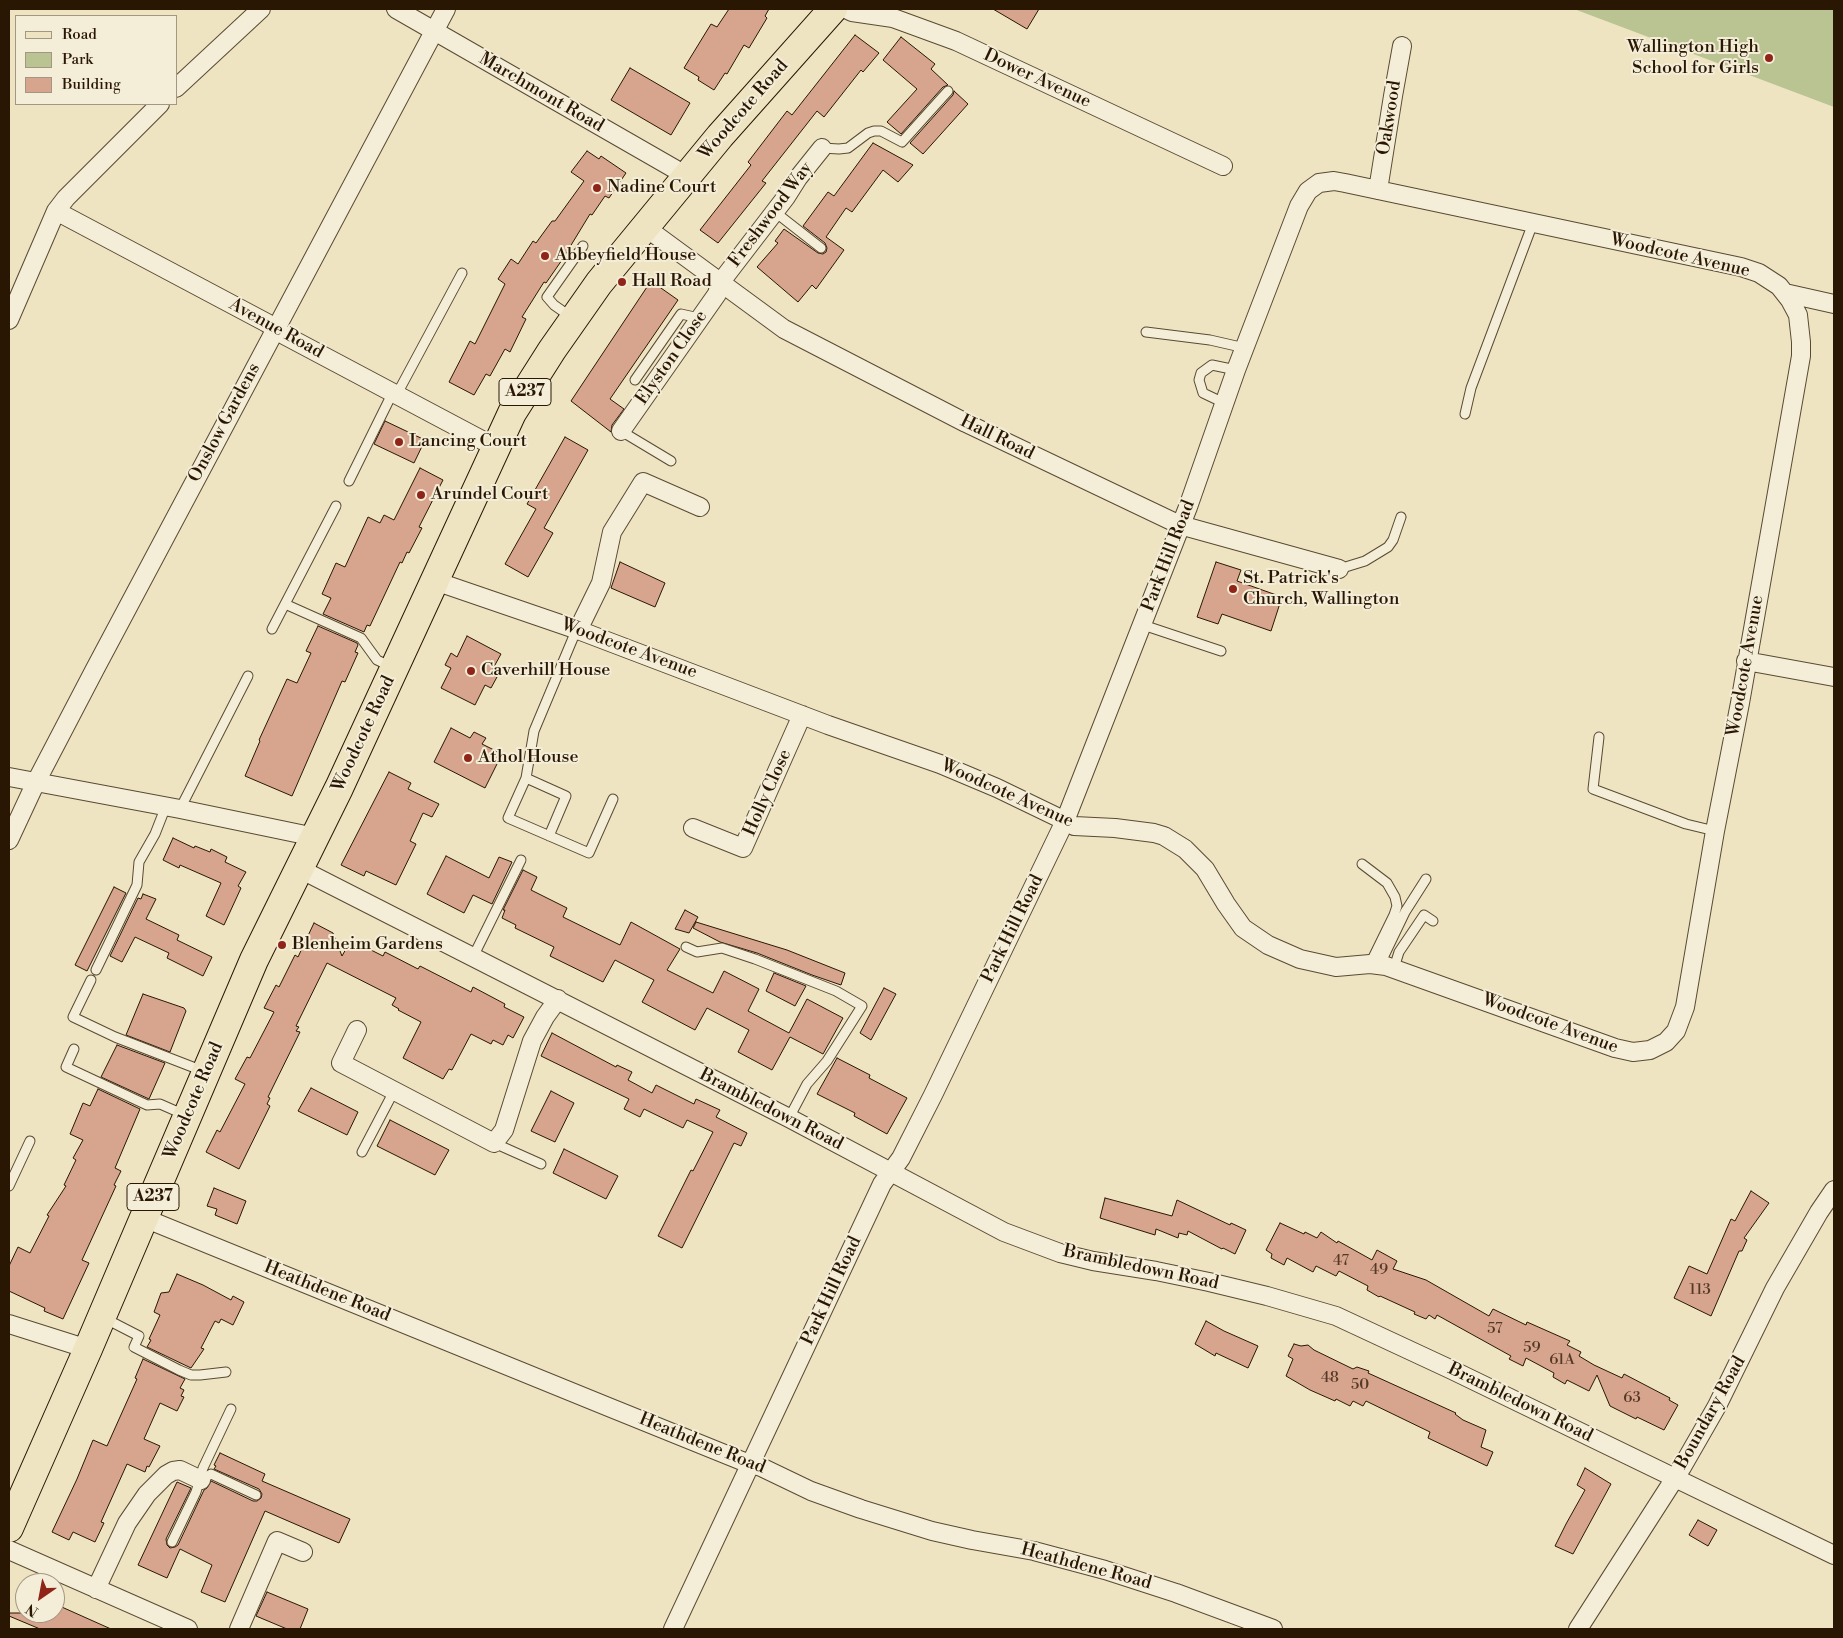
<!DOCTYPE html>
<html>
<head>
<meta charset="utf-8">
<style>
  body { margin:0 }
  #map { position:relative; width:1843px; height:1638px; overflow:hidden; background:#eee4c1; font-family:"Libre Bodoni",serif }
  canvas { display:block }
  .frame { position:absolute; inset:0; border:10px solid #291704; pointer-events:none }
  .legend { position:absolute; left:15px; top:15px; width:162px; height:90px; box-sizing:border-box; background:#f4edd7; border:1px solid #a39783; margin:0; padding:6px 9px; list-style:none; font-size:15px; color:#291704 }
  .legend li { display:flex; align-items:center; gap:10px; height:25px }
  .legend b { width:25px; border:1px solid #a39783 }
  .north { position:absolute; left:15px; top:1573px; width:50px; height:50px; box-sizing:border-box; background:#f4edd7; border:1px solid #a39783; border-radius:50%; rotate:213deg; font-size:14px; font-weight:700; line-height:20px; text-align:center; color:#291704 }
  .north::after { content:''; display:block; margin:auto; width:18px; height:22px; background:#8f2418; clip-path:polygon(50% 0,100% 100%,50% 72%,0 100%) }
</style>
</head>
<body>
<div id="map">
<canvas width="1843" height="1638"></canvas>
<div class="frame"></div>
<ul class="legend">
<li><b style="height:6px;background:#eee4c1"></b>Road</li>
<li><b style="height:14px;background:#bac492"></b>Park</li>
<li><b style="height:14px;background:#d7a48d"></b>Building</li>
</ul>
<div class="north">N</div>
</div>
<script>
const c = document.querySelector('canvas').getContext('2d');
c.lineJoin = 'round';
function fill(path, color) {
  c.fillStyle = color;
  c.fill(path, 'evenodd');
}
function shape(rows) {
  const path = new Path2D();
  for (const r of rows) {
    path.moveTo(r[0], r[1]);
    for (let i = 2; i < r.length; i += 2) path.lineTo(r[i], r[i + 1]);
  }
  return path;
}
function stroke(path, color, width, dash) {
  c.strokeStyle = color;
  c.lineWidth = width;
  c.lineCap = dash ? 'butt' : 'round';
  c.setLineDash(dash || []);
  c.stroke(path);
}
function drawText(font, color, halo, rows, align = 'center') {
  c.font = font + ' "Libre Bodoni",serif';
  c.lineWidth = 4;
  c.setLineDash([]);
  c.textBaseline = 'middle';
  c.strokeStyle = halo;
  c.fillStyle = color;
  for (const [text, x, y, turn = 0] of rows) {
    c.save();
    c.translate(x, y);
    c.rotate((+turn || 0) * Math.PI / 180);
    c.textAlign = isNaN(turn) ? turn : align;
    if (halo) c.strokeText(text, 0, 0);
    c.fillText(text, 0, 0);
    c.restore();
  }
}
const green = shape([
  [1574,9,1834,9,1834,107]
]);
const building = shape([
  [729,9,769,9,765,16,767,18,749,48,744,45,727,74,725,73,714,90,698,80,699,77,684,68,711,24,717,27,729,9],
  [993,9,1039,9,1027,29,993,9],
  [855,35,879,53,863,72,861,70,824,117,817,111,762,181,766,183,718,243,700,230,751,165,748,162,787,111,792,115,855,35],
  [901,37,935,64,931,69,948,85,943,87,901,134,887,122,917,89,883,60,901,37],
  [630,68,690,103,671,135,611,100,630,68],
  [954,91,968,104,923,154,910,143,953,95,954,91],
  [873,143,913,165,898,182,883,170,852,212,846,208,826,237,844,250,816,289,812,285,798,302,757,267,778,243,775,241,784,229,818,253,823,254,826,252,827,248,825,243,803,226,828,192,834,196,873,143],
  [587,151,599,159,601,156,626,173,609,198,605,196,592,215,590,214,562,260,546,283,544,282,522,317,526,319,510,352,505,349,490,376,486,374,474,395,449,382,470,341,475,344,505,284,498,279,511,259,518,264,533,241,536,243,552,221,555,221,584,181,571,172,587,151],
  [651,281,678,300,610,399,624,409,612,425,611,432,571,401,651,281],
  [385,421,425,440,414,463,374,444,385,421],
  [565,437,588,450,544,528,553,533,528,577,505,564,536,509,527,504,565,437],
  [420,468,443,480,419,527,422,528,409,553,407,552,402,563,400,562,370,626,367,625,364,632,323,614,331,598,322,594,336,563,345,567,368,517,380,523,384,515,394,520,420,468],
  [620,562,665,583,655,607,611,588,620,562],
  [1216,562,1241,570,1237,581,1282,597,1271,631,1222,614,1218,624,1197,617,1216,562],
  [318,626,357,643,358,645,355,652,358,653,345,682,342,681,292,796,245,776,260,741,259,740,287,679,297,683,311,653,306,651,318,626],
  [467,636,501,654,490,674,497,677,491,688,485,685,475,705,441,688,451,668,445,665,451,653,457,657,467,636],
  [451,728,470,738,474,732,486,738,482,744,502,754,485,788,434,762,451,728],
  [389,772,411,783,408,789,439,804,432,817,423,813,410,841,416,844,396,885,366,871,364,876,341,865,389,772],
  [173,838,194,848,195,846,210,852,211,849,227,857,225,862,246,872,238,886,241,888,224,925,206,916,221,883,180,865,179,868,163,860,173,838],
  [446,856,489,878,499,857,512,862,492,904,473,895,464,913,427,894,446,856],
  [523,870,537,877,531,890,567,908,563,917,620,945,631,922,680,949,667,970,713,993,724,971,759,989,748,1011,789,1033,807,999,843,1018,823,1054,790,1037,772,1070,738,1052,749,1030,707,1008,695,1030,642,1002,654,980,615,960,603,982,550,956,554,947,515,928,516,925,502,918,505,910,503,910,523,870],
  [114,887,126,893,87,971,75,965,114,887],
  [143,894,156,899,146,919,179,935,177,940,212,957,203,976,167,958,169,953,135,937,122,962,110,956,138,898,141,899,143,894],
  [685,910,698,917,689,933,675,929,685,910],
  [696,922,787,950,845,973,841,985,812,975,757,953,720,942,693,928,696,922],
  [314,923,333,933,342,956,351,940,383,956,385,952,418,969,420,966,471,992,473,987,505,1004,504,1007,524,1017,513,1038,508,1035,503,1045,493,1040,491,1044,471,1034,452,1070,449,1069,443,1079,403,1058,421,1022,398,1010,399,1009,392,1005,396,998,327,963,296,1026,299,1027,296,1031,300,1032,268,1097,270,1098,267,1104,270,1106,239,1169,206,1152,217,1130,220,1132,245,1084,235,1079,247,1057,250,1058,274,1012,264,1008,276,985,279,987,295,955,298,957,314,923],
  [774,973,806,986,795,1006,766,991,774,973],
  [884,988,896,994,871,1040,860,1033,884,988],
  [143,994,184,1008,186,1011,170,1052,126,1035,143,994],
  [552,1033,616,1067,617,1065,632,1072,628,1080,652,1093,656,1085,694,1104,696,1099,720,1110,716,1117,747,1133,741,1146,734,1143,682,1248,658,1236,691,1170,693,1171,713,1132,687,1120,683,1128,644,1109,640,1117,624,1109,629,1099,541,1056,552,1033],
  [117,1045,165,1063,149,1099,101,1077,117,1045],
  [837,1058,870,1075,869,1078,907,1098,887,1134,854,1116,855,1113,817,1094,837,1058],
  [311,1088,358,1112,347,1135,298,1111,311,1088],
  [98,1089,140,1109,115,1168,121,1171,114,1185,116,1186,82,1260,89,1263,63,1319,44,1311,45,1308,9,1291,9,1266,18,1247,30,1253,49,1216,47,1215,66,1186,64,1185,76,1160,73,1158,83,1140,70,1134,83,1103,90,1106,98,1089],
  [551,1091,574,1103,555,1142,531,1131,551,1091],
  [390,1120,449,1150,435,1175,377,1146,390,1120],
  [564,1149,618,1176,606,1199,553,1173,564,1149],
  [214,1188,246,1201,237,1224,215,1215,217,1209,207,1206,214,1188],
  [1751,1191,1769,1203,1744,1238,1747,1240,1742,1251,1739,1251,1711,1316,1674,1298,1689,1266,1707,1274,1731,1219,1735,1221,1751,1191],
  [1105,1198,1172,1216,1177,1200,1230,1225,1231,1223,1246,1230,1235,1254,1223,1248,1222,1249,1188,1231,1187,1235,1179,1233,1178,1238,1156,1229,1155,1235,1100,1218,1105,1198],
  [1280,1223,1304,1234,1305,1232,1317,1238,1321,1232,1337,1243,1338,1241,1372,1260,1377,1250,1397,1261,1393,1269,1426,1280,1489,1316,1493,1309,1526,1325,1527,1322,1570,1341,1567,1345,1581,1352,1579,1356,1594,1365,1622,1378,1624,1374,1670,1398,1669,1400,1678,1405,1664,1430,1637,1417,1636,1419,1610,1406,1597,1375,1589,1391,1567,1380,1565,1384,1553,1377,1554,1373,1526,1358,1523,1366,1509,1359,1511,1356,1437,1315,1435,1319,1429,1315,1426,1319,1414,1314,1415,1312,1380,1296,1379,1297,1367,1290,1368,1286,1339,1271,1336,1276,1316,1266,1313,1272,1287,1258,1284,1265,1271,1258,1272,1254,1266,1250,1280,1223],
  [177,1274,203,1285,231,1300,233,1296,244,1302,233,1325,221,1319,219,1323,215,1321,201,1348,204,1349,191,1368,147,1347,151,1340,149,1339,160,1315,154,1312,161,1293,169,1292,177,1274],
  [1206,1321,1224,1331,1258,1346,1248,1368,1216,1353,1215,1356,1195,1344,1206,1321],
  [1294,1344,1301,1346,1308,1345,1314,1350,1353,1369,1357,1367,1369,1371,1368,1373,1456,1413,1455,1414,1463,1420,1486,1430,1481,1447,1493,1452,1487,1466,1428,1438,1430,1432,1366,1401,1363,1406,1353,1401,1350,1406,1336,1399,1335,1401,1310,1390,1286,1376,1293,1359,1288,1356,1294,1344],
  [143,1359,185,1379,180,1388,184,1390,181,1396,184,1397,177,1411,160,1403,144,1439,160,1446,149,1467,147,1466,145,1472,127,1464,101,1522,104,1523,95,1542,73,1532,69,1540,52,1532,77,1479,93,1440,107,1446,137,1379,135,1378,143,1359],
  [220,1453,265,1474,262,1481,350,1519,339,1543,265,1511,225,1602,201,1592,212,1565,180,1549,167,1578,138,1565,177,1482,191,1488,166,1539,167,1545,170,1548,175,1547,178,1545,204,1490,207,1488,211,1481,253,1501,257,1501,261,1498,262,1494,259,1489,214,1469,216,1466,214,1465,220,1453],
  [1585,1468,1611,1484,1573,1554,1555,1546,1566,1524,1585,1490,1577,1485,1585,1468],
  [1698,1520,1717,1530,1708,1546,1689,1535,1698,1520],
  [267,1592,308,1609,300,1629,287,1629,256,1616,267,1592],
  [55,1604,111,1629,40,1629,9,1616,9,1613,55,1613,55,1604]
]);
const service = shape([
  [822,148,839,149,848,148,868,133,874,131,881,131,902,142,948,91],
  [775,212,821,248],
  [571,317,554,305,547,297,583,246],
  [1146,332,1210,340,1245,348],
  [635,380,681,314,699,318],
  [397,394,462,273],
  [1224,403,1203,393,1199,380,1201,373,1212,365,1236,370],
  [1465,414,1471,388,1533,223],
  [621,431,671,461],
  [349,481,393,392],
  [336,506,285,604,361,638,377,660,392,667],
  [1339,569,1365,561,1388,547,1393,540,1401,517],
  [1143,625,1221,651],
  [272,629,285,604],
  [578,630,573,638,534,731,526,778,508,818,589,853,613,799],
  [1599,737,1593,789,1686,824,1715,831],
  [526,778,566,796,549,836],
  [180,809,248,676],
  [1362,864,1387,883,1395,897,1397,906,1394,915,1370,964],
  [686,947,697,952,722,948,755,959,836,991,862,1006,827,1061,807,1084,789,1118],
  [473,957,521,860],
  [1380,964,1405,912,1426,879],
  [1394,968,1399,952,1424,915,1433,921],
  [96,970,137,885,139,862,155,834,166,806],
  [91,980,73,1017,115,1037,203,1071],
  [74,1049,66,1067,147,1105,160,1104,185,1115],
  [494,1143,541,1164],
  [362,1152,394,1091],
  [9,1186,30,1141],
  [104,1318,139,1336,134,1347,179,1370,191,1375,200,1375,226,1372],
  [201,1480,211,1474,256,1495],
  [172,1542,196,1492,203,1468,231,1409]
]);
const minor = shape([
  [396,9,687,176],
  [846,9,852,12,893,18,956,41,1223,166],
  [176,88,261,9],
  [1378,190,1393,96,1402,46],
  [56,211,267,323,284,335,495,447],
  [645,227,784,329,966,423,1180,525,1339,569],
  [1785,293,1834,304],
  [9,320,56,211,66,198,160,104],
  [621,431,717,294,720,283,786,197,798,178,822,148],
  [435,581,578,630,828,725,940,764,997,788,1055,816,1065,821,1074,826,1115,828,1154,833,1164,836,1185,849,1205,869,1226,904,1243,928,1268,945,1300,959,1336,967,1370,964,1386,966,1615,1048,1633,1052,1650,1050,1666,1042,1676,1031,1685,1007,1715,831,1740,703,1801,356,1801,342,1798,315,1790,300,1779,286,1759,273,1741,267,1345,183,1334,181,1319,183,1308,191,1299,206,1236,370,1188,507,1065,821,933,1095,901,1158,882,1184,673,1629],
  [578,630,601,583,612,532,643,482,700,507],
  [1746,661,1834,677],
  [9,777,180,809,315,837],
  [693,828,743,848,802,715],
  [9,840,36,782,95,669,446,9],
  [300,869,789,1118,1004,1232,1060,1253,1093,1261,1156,1271,1209,1282,1267,1296,1336,1316,1452,1370,1834,1555],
  [357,1030,341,1063,494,1143,504,1130,532,1041,545,1017,558,999],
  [144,1218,606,1406,742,1461,761,1467,811,1491,861,1509,932,1531,972,1540,1034,1551,1105,1570,1176,1593,1273,1629],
  [9,1324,88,1349],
  [9,1550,188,1629],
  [96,1589,127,1523,147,1494,166,1475,173,1471,180,1470,201,1480],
  [239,1629,277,1541,303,1552],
  [1578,1629,1682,1467,1717,1406,1775,1288,1819,1212,1834,1190]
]);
const primary = shape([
  [9,1528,88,1349,254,960,339,788,512,413,552,350,599,283,720,136,833,9]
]);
const markers = [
  [1769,58,5,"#8f2418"],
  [597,188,5,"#8f2418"],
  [545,256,5,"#8f2418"],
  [622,282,5,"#8f2418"],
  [399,442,5,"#8f2418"],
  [421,495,5,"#8f2418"],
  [1233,589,5,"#8f2418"],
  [471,671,5,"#8f2418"],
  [468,758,5,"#8f2418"],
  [282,945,5,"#8f2418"]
];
const numberNames = [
  ["47",1341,1261],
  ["49",1379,1270],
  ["113",1700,1290],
  ["57",1495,1329],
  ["59",1532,1348],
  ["61A",1562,1360],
  ["48",1330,1378],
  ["50",1360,1385],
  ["63",1632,1398]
];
const shields = [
  [525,392,52],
  [153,1197,52]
];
const shieldNames = [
  ["A237",525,392],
  ["A237",153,1197]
];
const poiNames = [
  ["Wallington High",1759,48,"right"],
  ["School for Girls",1759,69,"right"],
  ["Nadine Court",607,188],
  ["Abbeyfield House",555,256],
  ["Hall Road",632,282],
  ["Lancing Court",409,442],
  ["Arundel Court",431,495],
  ["St. Patrick's",1243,579],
  ["Church, Wallington",1243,600],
  ["Caverhill House",481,671],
  ["Athol House",478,758],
  ["Blenheim Gardens",292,945]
];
const streetNames = [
  ["Dower Avenue",1037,79,25],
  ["Marchmont Road",541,93,30],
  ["Woodcote Road",744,110,-49],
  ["Oakwood",1390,118,-81],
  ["Freshwood Way",771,215,-53],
  ["Woodcote Avenue",1680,256,13],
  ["Avenue Road",276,329,29],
  ["Elyston Close",672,358,-55],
  ["Onslow Gardens",225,423,-62],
  ["Hall Road",997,438,26],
  ["Park Hill Road",1169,556,-69],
  ["Woodcote Avenue",629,649,20],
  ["Woodcote Avenue",1746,666,-80],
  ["Woodcote Road",364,734,-65],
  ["Holly Close",768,793,-66],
  ["Woodcote Avenue",1007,794,24],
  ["Park Hill Road",1013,929,-64],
  ["Woodcote Avenue",1550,1024,20],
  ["Woodcote Road",194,1101,-67],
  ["Brambledown Road",771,1110,27],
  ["Brambledown Road",1141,1268,12],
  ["Park Hill Road",832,1291,-65],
  ["Heathdene Road",327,1292,22],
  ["Brambledown Road",1520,1403,26],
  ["Boundary Road",1711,1413,-61],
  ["Heathdene Road",702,1444,22],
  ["Heathdene Road",1086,1567,15]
];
fill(green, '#bac492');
fill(building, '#d7a48d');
stroke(building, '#291704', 1);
stroke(service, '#5a4a33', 11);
stroke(minor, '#5a4a33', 20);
stroke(primary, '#291704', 30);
stroke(service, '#f4edd7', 9);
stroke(minor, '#f4edd7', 18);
stroke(primary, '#eee4c1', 28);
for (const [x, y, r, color] of markers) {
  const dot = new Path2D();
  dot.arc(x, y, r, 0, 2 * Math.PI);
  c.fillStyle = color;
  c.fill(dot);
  stroke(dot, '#f4edd7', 2);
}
drawText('15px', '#543a26', null, numberNames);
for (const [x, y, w] of shields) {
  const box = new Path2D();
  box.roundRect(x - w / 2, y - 13.5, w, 27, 4);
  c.fillStyle = '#f4edd7';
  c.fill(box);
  stroke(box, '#291704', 1);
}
drawText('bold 16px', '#291704', null, shieldNames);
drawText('18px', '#291704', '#f4edd7', poiNames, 'left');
drawText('18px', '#291704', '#f4edd7', streetNames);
</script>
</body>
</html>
